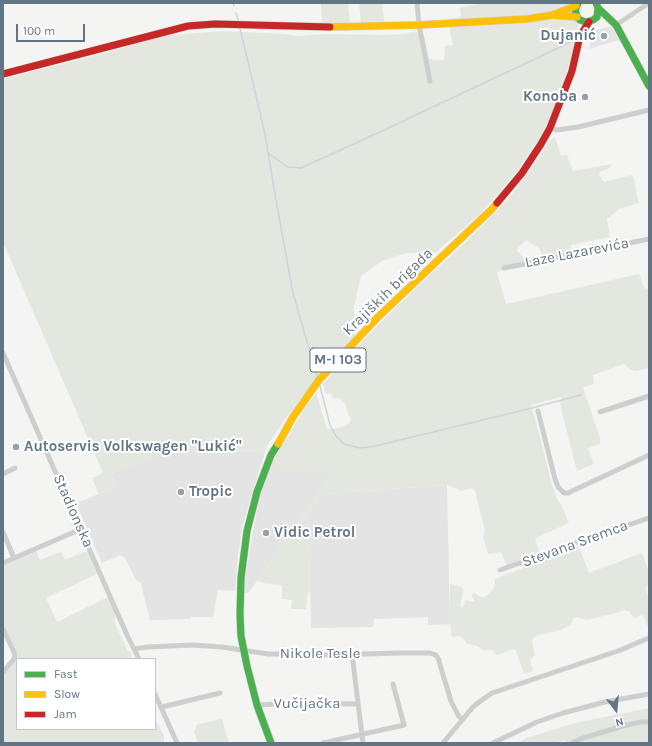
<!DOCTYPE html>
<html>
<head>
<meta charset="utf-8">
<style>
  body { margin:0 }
  #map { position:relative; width:652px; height:746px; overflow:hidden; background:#f4f4f2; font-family:Karla,sans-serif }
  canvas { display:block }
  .frame { position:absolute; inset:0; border:4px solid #627584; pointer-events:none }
  .legend { position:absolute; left:16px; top:658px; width:140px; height:72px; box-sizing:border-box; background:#fff; border:1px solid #c0c8ce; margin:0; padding:5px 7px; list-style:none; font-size:12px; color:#627584 }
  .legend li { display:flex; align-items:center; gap:8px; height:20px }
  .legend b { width:20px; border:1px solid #c0c8ce }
  .north { position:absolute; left:596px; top:690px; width:40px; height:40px; -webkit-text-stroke:3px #fff; paint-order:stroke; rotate:164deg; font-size:11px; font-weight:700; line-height:16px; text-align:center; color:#627584 }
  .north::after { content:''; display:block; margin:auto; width:14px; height:18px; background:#627584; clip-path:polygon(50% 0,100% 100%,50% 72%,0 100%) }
  .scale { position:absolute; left:16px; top:24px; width:69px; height:18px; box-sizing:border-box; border:2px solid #627584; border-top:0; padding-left:5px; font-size:12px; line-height:14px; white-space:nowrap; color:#627584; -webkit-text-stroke:3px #fff; paint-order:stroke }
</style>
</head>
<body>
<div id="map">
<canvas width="652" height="746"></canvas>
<div class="frame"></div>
<ul class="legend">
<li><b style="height:5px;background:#4caf50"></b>Fast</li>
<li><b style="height:5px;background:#ffc107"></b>Slow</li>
<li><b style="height:5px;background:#c62828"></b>Jam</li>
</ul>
<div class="north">N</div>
<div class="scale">100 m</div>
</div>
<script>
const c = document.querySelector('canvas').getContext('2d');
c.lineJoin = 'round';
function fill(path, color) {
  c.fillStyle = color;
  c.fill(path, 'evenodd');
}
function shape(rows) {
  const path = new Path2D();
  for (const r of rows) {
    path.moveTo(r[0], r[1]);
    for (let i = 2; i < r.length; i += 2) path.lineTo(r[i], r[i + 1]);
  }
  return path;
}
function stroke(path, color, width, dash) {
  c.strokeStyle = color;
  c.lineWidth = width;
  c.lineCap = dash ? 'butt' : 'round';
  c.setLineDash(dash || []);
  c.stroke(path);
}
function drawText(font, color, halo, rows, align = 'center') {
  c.font = font + ' Karla,sans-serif';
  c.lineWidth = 4;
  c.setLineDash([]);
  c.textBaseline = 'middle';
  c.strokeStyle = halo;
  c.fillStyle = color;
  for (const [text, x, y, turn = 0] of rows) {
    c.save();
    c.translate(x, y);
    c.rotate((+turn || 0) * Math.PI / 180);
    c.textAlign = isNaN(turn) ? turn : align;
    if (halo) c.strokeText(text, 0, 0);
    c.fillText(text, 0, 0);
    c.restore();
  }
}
const built = shape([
  [611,26,619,40,589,49,593,31],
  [267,446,242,527,237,564,235,591,218,590,213,617,191,617,190,619,150,620,141,584,140,582,136,580,125,558,121,555,102,563,76,503,99,494,115,488,111,473,178,447,253,451,261,450],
  [273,460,331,473,331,475,257,581,248,593,243,592,259,498],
  [447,485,450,624,428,625,428,617,374,619,373,627,311,628,308,511,323,494]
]);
const green = shape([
  [336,3,348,3,350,24,322,23,321,4,335,4],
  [359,3,382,3,385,28,361,24],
  [482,3,583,3,572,55,552,116,536,143,515,174,480,214,435,253,406,253,382,261,361,276,354,307,355,337,319,376,283,422,267,446,261,450,253,451,178,447,111,473,115,488,99,494,92,478,103,473,3,242,3,79,109,52,160,36,222,31,283,34,297,36,323,34,384,35,405,34,415,31,424,36,429,59,444,60,445,46,453,45,450,33,449,19,461,17,460,8],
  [555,137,561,156,567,155,573,171,612,164,610,168,600,172,599,175,604,182,632,175,634,180,639,203,619,209,607,219,610,237,571,245,573,253,543,261,540,249,526,240,516,250,529,263,497,272,506,304,639,274,645,289,649,288,649,368,636,371,631,370,624,364,593,375,594,384,583,387,600,438,600,444,588,448,594,464,577,471,559,400,562,400,561,397,531,405,539,433,552,485,557,499,561,504,569,523,535,538,541,557,508,569,501,552,488,554,483,536,485,530,475,491,472,488,462,491,447,485,323,494,308,511,310,592,308,591,306,609,291,609,292,600,282,599,282,585,271,584,257,581,331,475,331,473,320,475,283,470,278,468,273,463,273,460,308,403,316,393,327,429,337,428,343,427,350,423,351,418,348,414,345,404,339,398,333,399,331,393,326,394,323,384,340,364,372,331,421,283,467,241,509,198,533,165,550,140],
  [579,547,589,573,642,553,649,572,649,583,645,588,649,599,649,629,643,615,634,618,629,611,624,610,616,613,586,620,576,617,573,619,571,625,561,630,535,636,532,642,535,655,530,660,533,671,524,674,516,651,513,649,497,655,495,654,492,650,483,650,477,646,467,644,464,639,458,635,454,637,452,636,450,624,450,584,459,586,463,589,463,593,460,606,462,608,466,600,473,602,475,601,472,597,472,594,475,593,480,597,485,597,488,595,492,591,495,585,495,579,543,560],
  [36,551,40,560,61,552,65,560,83,552,88,552,97,574,46,598,57,622,108,597,116,615,114,622,128,651,131,652,132,659,17,659,17,729,155,729,155,718,164,736,164,743,3,743,3,675,18,657,17,652,3,624,3,566],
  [649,708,649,743,566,743,564,740,553,743,518,743,526,738,579,722],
  [222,719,229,743,198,743,194,732,197,725,199,724]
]);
const stream = shape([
  [233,3,234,6],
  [236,13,238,20],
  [240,28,265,134,277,206,293,293,317,376],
  [269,154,288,167,301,168,382,131,571,42],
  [320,386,330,425,336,436,344,444,360,448,371,447,520,411,581,395]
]);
const street = shape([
  [417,3,419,25,430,81],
  [616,25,649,3],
  [550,128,557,130,578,127,649,110],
  [504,268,649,239],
  [3,353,127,635,139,659],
  [538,411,555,479,558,487,564,493,568,493,649,455],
  [600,412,649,396],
  [3,474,15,468],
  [3,532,14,558],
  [3,563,81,529],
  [500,570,592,537,649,518],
  [3,629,14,652,15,656,14,659,3,672],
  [134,649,148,647,192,645,222,647,268,654,288,654,329,655,400,653,430,653,436,655,439,660,440,665,451,701,458,715,462,720],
  [352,654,363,743],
  [155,694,177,743],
  [257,705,293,703,357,704],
  [162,707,220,693],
  [323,743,404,725,393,684],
  [443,743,473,707,479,702,492,693,618,651,649,638],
  [493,743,537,722,563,713,605,702,649,694],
  [572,743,580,739,623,726,641,722,649,722]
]);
const fast = shape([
  [578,3,575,10,577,17,580,20,586,22,593,20,597,17,598,8,596,3],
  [598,8,616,25,649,86],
  [271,743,257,705,247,666,241,636,240,615,241,578,247,531,257,492,271,455,278,444]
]);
const slow = shape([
  [555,14,576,6],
  [330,27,419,25,527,19,553,15,577,17],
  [278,444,293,417,319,380,377,318,491,210,497,203]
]);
const jam = shape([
  [3,74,188,26,215,24,330,27],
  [497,203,522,173,541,144,550,128,572,71,580,36,589,22]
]);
const markers = [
  [604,36,4,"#95a1aa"],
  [585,97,4,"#95a1aa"],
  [16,447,4,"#95a1aa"],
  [181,492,4,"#95a1aa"],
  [266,533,4,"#95a1aa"]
];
const shields = [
  [338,360,56]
];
const shieldNames = [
  ["M-I 103",338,360]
];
const poiNames = [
  ["Dujanić",596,36,"right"],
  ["Konoba",577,97,"right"],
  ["Autoservis Volkswagen \"Lukić\"",24,447],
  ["Tropic",189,492],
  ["Vidic Petrol",274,533]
];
const streetNames = [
  ["Laze Lazarevića",577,253,-11],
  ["Krajiških brigada",388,292,-44],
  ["Stadionska",73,511,66],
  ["Stevana Sremca",575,544,-20],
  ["Nikole Tesle",320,654],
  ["Vučijačka",307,704]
];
fill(built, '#e3e4e3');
fill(green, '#e4e7e0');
stroke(stream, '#ccd5d7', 1.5);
stroke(fast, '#d0d2d2', 8);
stroke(slow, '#d0d2d2', 8);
stroke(jam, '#d0d2d2', 8);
stroke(street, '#cdcfcf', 5);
stroke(fast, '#4caf50', 7);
stroke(slow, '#ffc107', 7);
stroke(jam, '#c62828', 7);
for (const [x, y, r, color] of markers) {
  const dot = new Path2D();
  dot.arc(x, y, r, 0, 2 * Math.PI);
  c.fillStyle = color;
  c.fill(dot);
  stroke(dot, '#fff', 1.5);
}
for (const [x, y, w] of shields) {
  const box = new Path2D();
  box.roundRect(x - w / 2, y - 12, w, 24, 3);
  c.fillStyle = '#fff';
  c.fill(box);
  stroke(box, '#627584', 1);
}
drawText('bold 14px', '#627584', null, shieldNames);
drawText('bold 15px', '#627584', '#fff', poiNames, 'left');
drawText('15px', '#627584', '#fff', streetNames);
</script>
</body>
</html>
